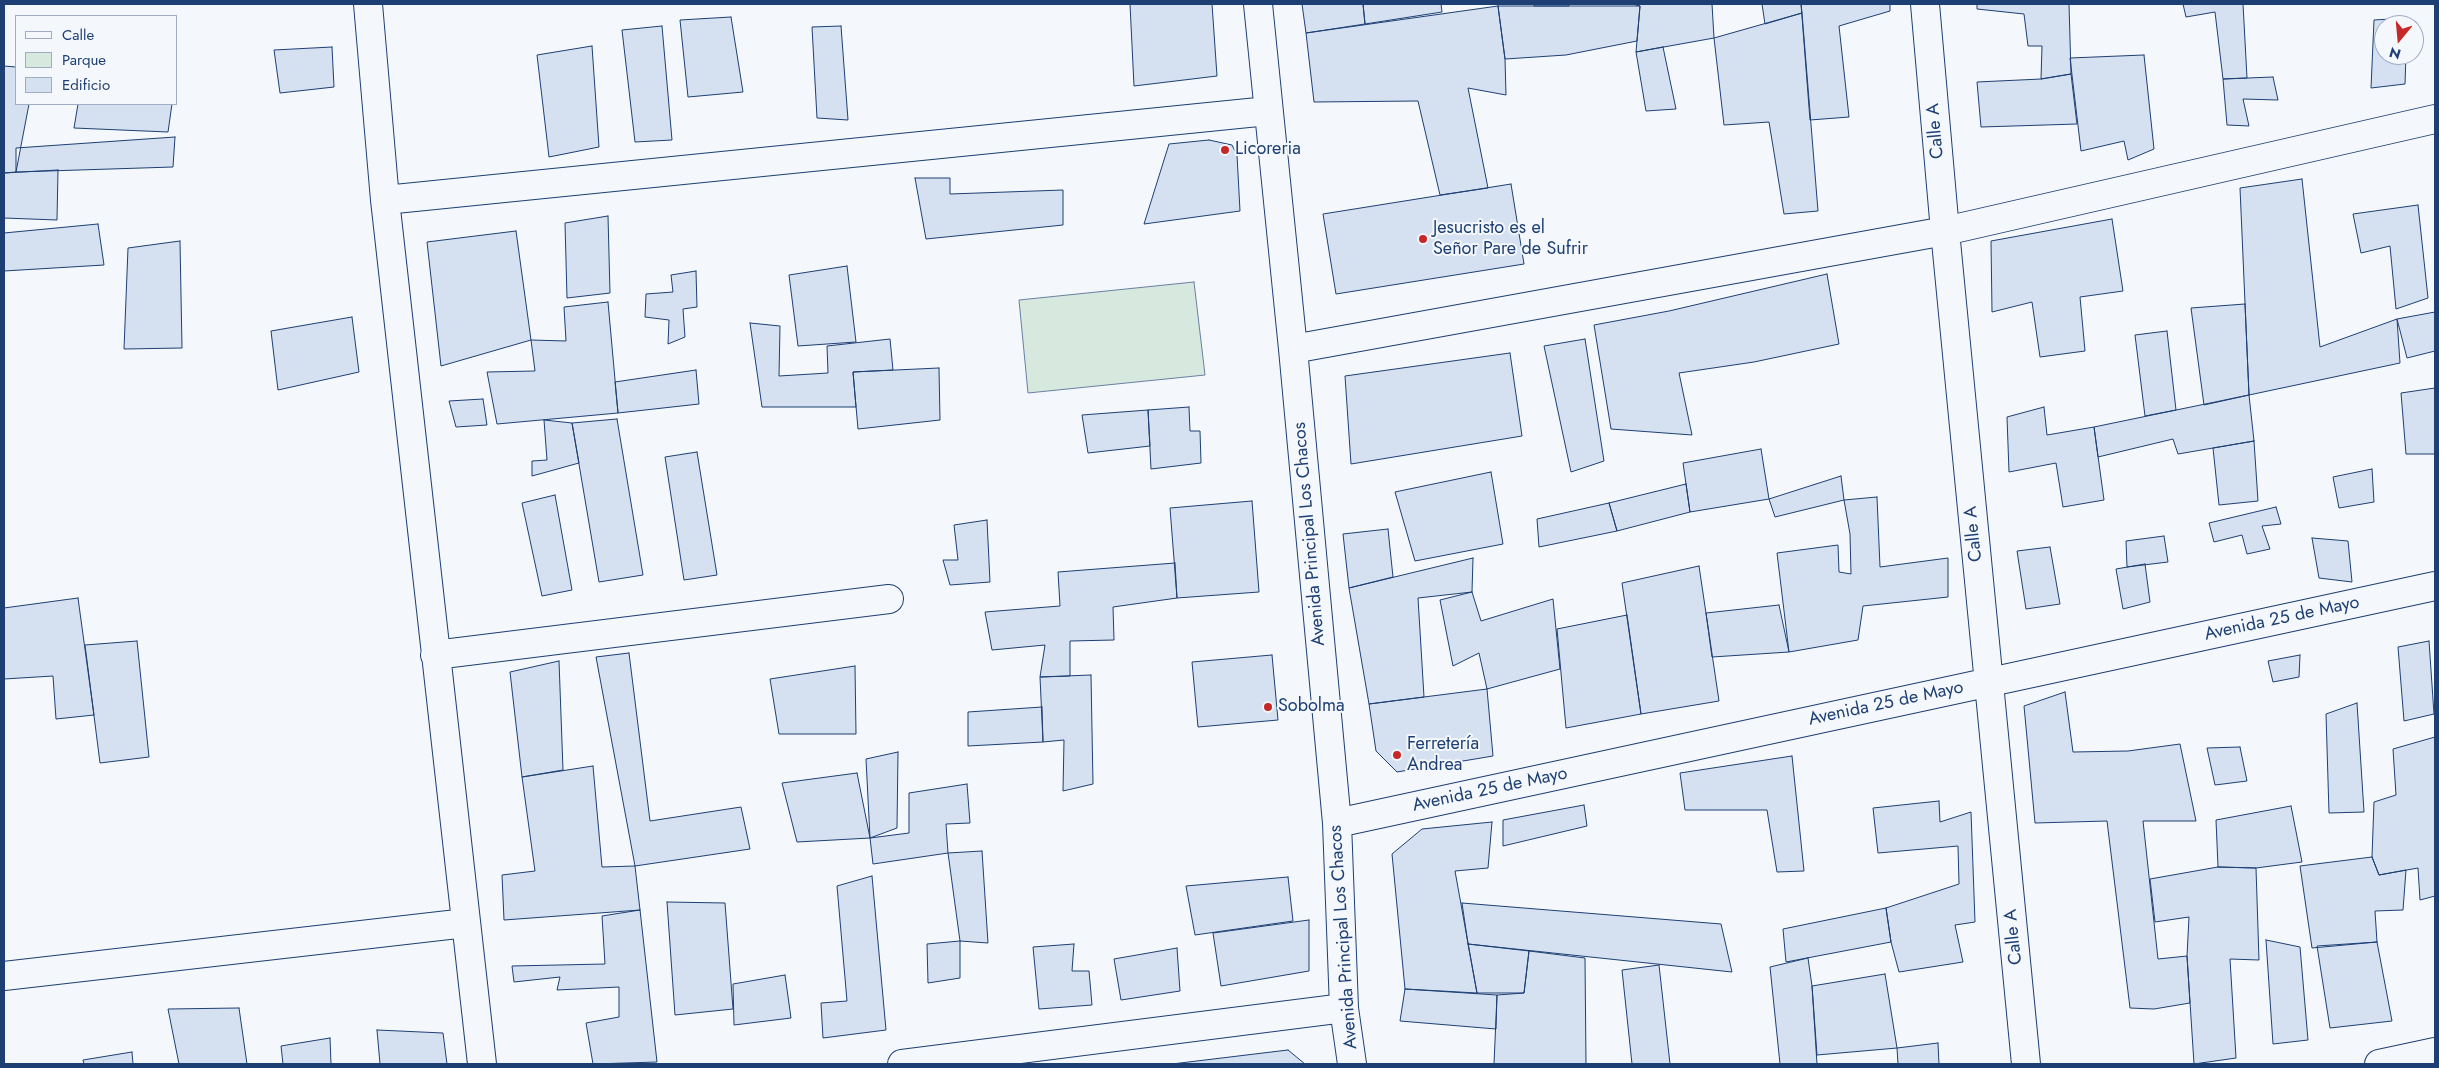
<!DOCTYPE html>
<html>
<head>
<meta charset="utf-8">
<style>
  body { margin:0 }
  #map { position:relative; width:2439px; height:1068px; overflow:hidden; background:#f4f7fb; font-family:Jost,sans-serif }
  canvas { display:block }
  .frame { position:absolute; inset:0; border:5px solid #1d3f73; pointer-events:none }
  .legend { position:absolute; left:15px; top:15px; width:162px; height:90px; box-sizing:border-box; background:#f4f7fb; border:1px solid #9eadc5; margin:0; padding:6px 9px; list-style:none; font-size:15px; color:#1d3f73 }
  .legend li { display:flex; align-items:center; gap:10px; height:25px }
  .legend b { width:25px; border:1px solid #9eadc5 }
  .north { position:absolute; left:2374px; top:15px; width:50px; height:50px; box-sizing:border-box; background:#f4f7fb; border:1px solid #9eadc5; border-radius:50%; rotate:197deg; font-size:14px; font-weight:700; line-height:20px; text-align:center; color:#1d3f73 }
  .north::after { content:''; display:block; margin:auto; width:18px; height:22px; background:#c62828; clip-path:polygon(50% 0,100% 100%,50% 72%,0 100%) }
</style>
</head>
<body>
<div id="map">
<canvas width="2439" height="1068"></canvas>
<div class="frame"></div>
<ul class="legend">
<li><b style="height:6px;background:#f4f7fb"></b>Calle</li>
<li><b style="height:14px;background:#d7e8df"></b>Parque</li>
<li><b style="height:14px;background:#d5e0f0"></b>Edificio</li>
</ul>
<div class="north">N</div>
</div>
<script>
const c = document.querySelector('canvas').getContext('2d');
c.lineJoin = 'round';
function fill(path, color) {
  c.fillStyle = color;
  c.fill(path, 'evenodd');
}
function shape(rows) {
  const path = new Path2D();
  for (const r of rows) {
    path.moveTo(r[0], r[1]);
    for (let i = 2; i < r.length; i += 2) path.lineTo(r[i], r[i + 1]);
  }
  return path;
}
function stroke(path, color, width, dash) {
  c.strokeStyle = color;
  c.lineWidth = width;
  c.lineCap = dash ? 'butt' : 'round';
  c.setLineDash(dash || []);
  c.stroke(path);
}
function drawText(font, color, halo, rows, align = 'center') {
  c.font = font + ' Jost,sans-serif';
  c.lineWidth = 4;
  c.setLineDash([]);
  c.textBaseline = 'middle';
  c.strokeStyle = halo;
  c.fillStyle = color;
  for (const [text, x, y, turn = 0] of rows) {
    c.save();
    c.translate(x, y);
    c.rotate((+turn || 0) * Math.PI / 180);
    c.textAlign = isNaN(turn) ? turn : align;
    if (halo) c.strokeText(text, 0, 0);
    c.fillText(text, 0, 0);
    c.restore();
  }
}
const green = shape([
  [1194,282,1205,375,1028,393,1019,300,1194,282]
]);
const building = shape([
  [1130,4,1212,4,1217,76,1134,86,1130,4],
  [1302,4,1363,4,1365,24,1306,33,1302,4],
  [1363,4,1441,4,1442,12,1365,24,1363,4],
  [1534,4,1569,4,1569,6,1534,6,1534,4],
  [1632,4,1712,4,1714,38,1636,52,1640,6,1632,4],
  [1762,4,1801,4,1802,13,1765,24,1762,4],
  [1801,4,1890,4,1890,11,1839,26,1849,117,1810,120,1801,4],
  [1977,4,2069,4,2071,74,2041,79,2042,46,2028,46,2024,14,1977,9,1977,4],
  [2183,4,2243,4,2247,78,2223,79,2215,12,2186,17,2183,4],
  [1498,6,1640,6,1637,41,1566,55,1505,59,1498,6],
  [1498,6,1505,59,1506,95,1468,88,1488,188,1440,195,1418,101,1314,102,1306,33,1498,6],
  [1802,13,1818,211,1784,214,1769,122,1724,125,1714,38,1802,13],
  [731,17,743,92,688,97,680,20,731,17],
  [2407,18,2407,25,2384,25,2384,55,2406,55,2405,84,2371,88,2374,20,2407,18],
  [662,26,672,140,635,142,622,30,662,26],
  [841,26,848,120,817,118,812,27,841,26],
  [592,46,599,147,549,157,537,55,592,46],
  [332,47,334,87,280,93,274,50,332,47],
  [1663,47,1676,109,1646,111,1636,52,1663,47],
  [2144,55,2154,149,2128,160,2124,141,2081,151,2070,58,2144,55],
  [4,66,16,67,16,104,29,104,16,172,4,173,4,66],
  [2071,74,2077,124,1981,127,1977,82,2041,79,2071,74],
  [2273,77,2278,100,2243,99,2249,126,2227,125,2223,79,2273,77],
  [78,104,172,104,168,132,74,128,78,104],
  [175,137,173,167,16,172,16,148,175,137],
  [1209,140,1232,145,1237,155,1240,211,1144,224,1169,144,1209,140],
  [58,170,57,220,4,218,4,173,58,170],
  [915,178,950,178,950,194,1063,190,1063,225,926,239,915,178],
  [2302,179,2320,347,2397,319,2400,363,2249,395,2240,188,2302,179],
  [1511,184,1524,264,1336,294,1323,214,1511,184],
  [2418,205,2428,298,2396,309,2390,246,2361,253,2353,214,2418,205],
  [608,216,610,293,567,298,565,223,608,216],
  [2112,219,2123,291,2080,297,2085,351,2040,357,2032,302,1992,312,1991,241,2112,219],
  [98,224,104,265,4,271,4,233,98,224],
  [516,231,531,340,441,366,427,242,516,231],
  [180,241,182,348,124,349,128,248,180,241],
  [847,266,856,342,798,346,789,275,847,266],
  [696,271,697,307,683,309,685,337,668,344,669,320,645,317,646,294,673,292,671,275,696,271],
  [1827,274,1839,344,1754,362,1679,373,1692,435,1611,429,1594,325,1669,311,1827,274],
  [608,302,618,413,497,424,487,372,535,371,531,340,566,341,564,307,608,302],
  [2245,304,2249,395,2204,405,2191,308,2245,304],
  [2435,312,2435,351,2407,358,2397,319,2435,312],
  [352,317,359,372,278,390,271,331,352,317],
  [750,323,780,326,779,376,828,373,827,346,890,339,893,370,853,372,856,407,762,407,750,323],
  [2167,331,2176,410,2145,416,2135,335,2167,331],
  [1585,339,1604,461,1571,472,1544,346,1585,339],
  [1510,353,1522,436,1351,464,1345,376,1510,353],
  [939,368,940,420,858,429,853,372,939,368],
  [696,370,699,404,618,413,615,382,696,370],
  [2435,388,2435,454,2406,454,2401,393,2435,388],
  [2249,395,2254,441,2178,454,2173,439,2098,457,2094,427,2249,395],
  [483,399,487,425,456,427,449,401,483,399],
  [1189,407,1190,431,1200,431,1201,463,1151,469,1148,410,1189,407],
  [2044,407,2047,435,2094,427,2104,500,2063,507,2056,463,2009,472,2007,417,2044,407],
  [1148,410,1150,446,1088,453,1082,415,1148,410],
  [617,419,643,575,599,582,572,423,617,419],
  [544,420,572,423,579,463,532,476,532,461,547,460,544,420],
  [2254,441,2258,501,2219,505,2213,448,2254,441],
  [1761,449,1769,499,1690,512,1683,463,1761,449],
  [697,452,717,575,684,580,665,457,697,452],
  [2372,469,2374,502,2339,508,2333,477,2372,469],
  [1491,472,1503,544,1415,561,1395,492,1491,472],
  [1841,476,1844,500,1775,517,1769,499,1841,476],
  [1686,484,1690,512,1617,531,1609,503,1686,484],
  [555,495,572,590,542,596,522,503,555,495],
  [1877,497,1880,567,1948,558,1948,597,1863,606,1858,640,1789,652,1777,553,1838,545,1839,572,1851,574,1850,534,1844,500,1877,497],
  [1252,501,1259,592,1177,598,1170,508,1252,501],
  [1609,503,1617,531,1539,547,1537,519,1609,503],
  [2276,507,2281,524,2262,526,2270,549,2247,554,2242,535,2214,542,2209,523,2276,507],
  [987,520,990,582,950,585,943,560,958,560,954,525,987,520],
  [1388,529,1393,577,1349,588,1343,534,1388,529],
  [2164,536,2168,562,2127,567,2126,541,2164,536],
  [2312,538,2348,541,2352,582,2319,578,2312,538],
  [2050,547,2060,604,2026,609,2017,551,2050,547],
  [1473,558,1472,592,1418,598,1424,697,1369,704,1349,588,1473,558],
  [1175,563,1177,598,1113,607,1114,640,1070,641,1070,676,1040,677,1045,645,992,650,985,612,1060,606,1058,572,1175,563],
  [2145,564,2150,602,2123,609,2116,569,2145,564],
  [1699,566,1719,701,1641,714,1622,583,1699,566],
  [1472,592,1481,621,1553,599,1560,669,1487,689,1479,653,1453,666,1440,600,1472,592],
  [78,598,94,715,56,719,53,676,4,679,4,608,78,598],
  [1779,605,1789,652,1712,657,1706,613,1779,605],
  [1627,615,1641,714,1566,728,1557,629,1627,615],
  [137,641,149,757,100,763,85,645,137,641],
  [2429,641,2434,714,2404,721,2398,647,2429,641],
  [629,653,650,821,741,807,750,849,635,866,596,657,629,653],
  [1272,655,1278,720,1198,727,1192,662,1272,655],
  [2300,655,2299,677,2273,682,2268,661,2300,655],
  [559,661,563,770,522,777,510,672,559,661],
  [855,666,856,734,779,734,770,679,855,666],
  [1091,675,1093,784,1063,791,1064,740,1043,742,1040,677,1091,675],
  [1487,689,1493,756,1397,772,1376,751,1369,704,1487,689],
  [2065,692,2073,752,2128,751,2180,744,2196,821,2143,821,2158,959,2187,956,2190,1003,2154,1009,2130,1008,2107,821,2035,823,2024,706,2065,692],
  [2357,703,2364,812,2329,813,2326,714,2357,703],
  [1042,707,1043,742,968,746,968,712,1042,707],
  [2435,737,2435,896,2420,900,2418,868,2379,875,2372,857,2374,802,2396,795,2393,749,2435,737],
  [2240,747,2247,781,2215,785,2207,748,2240,747],
  [898,752,897,828,870,838,866,759,898,752],
  [1792,756,1804,871,1777,872,1767,810,1685,810,1680,773,1792,756],
  [593,766,602,867,635,866,640,910,504,920,502,875,535,871,522,777,593,766],
  [857,773,870,838,797,842,782,783,857,773],
  [967,784,970,823,946,824,948,853,873,864,870,838,909,833,909,793,967,784],
  [1939,801,1940,822,1971,812,1975,922,1955,925,1963,962,1899,972,1891,942,1886,908,1959,884,1958,846,1878,853,1873,808,1939,801],
  [1584,805,1587,826,1503,846,1503,820,1584,805],
  [2291,806,2302,862,2256,868,2218,867,2216,820,2291,806],
  [1492,822,1488,868,1455,871,1477,993,1405,989,1392,854,1422,829,1492,822],
  [982,851,988,943,960,941,948,853,982,851],
  [2372,857,2379,875,2406,870,2403,910,2375,911,2377,942,2312,948,2300,866,2372,857],
  [2218,867,2256,868,2259,960,2230,959,2236,1058,2194,1064,2187,956,2189,917,2155,922,2150,879,2218,867],
  [872,876,886,1030,823,1038,821,1003,847,1001,837,886,872,876],
  [1288,877,1293,921,1195,935,1186,886,1288,877],
  [667,902,725,903,733,1009,675,1015,667,902],
  [1462,903,1721,924,1732,972,1468,944,1462,903],
  [1886,908,1891,942,1786,962,1783,929,1886,908],
  [640,910,657,1062,593,1064,586,1023,619,1017,619,987,557,990,560,977,514,982,512,966,605,964,602,916,640,910],
  [1309,920,1309,971,1221,986,1213,933,1309,920],
  [2266,940,2300,947,2308,1040,2273,1044,2266,940],
  [960,941,960,978,928,983,927,944,960,941],
  [2377,942,2392,1021,2330,1028,2317,946,2377,942],
  [1074,944,1072,971,1089,971,1092,1005,1039,1009,1033,947,1074,944],
  [1468,944,1529,951,1524,993,1477,993,1468,944],
  [1177,948,1180,991,1121,1000,1114,959,1177,948],
  [1529,951,1585,958,1586,1064,1494,1064,1497,995,1524,993,1529,951],
  [1808,958,1812,986,1817,1064,1780,1064,1770,967,1808,958],
  [1659,965,1670,1064,1632,1064,1622,970,1659,965],
  [1885,974,1897,1048,1817,1055,1812,986,1885,974],
  [785,975,791,1018,734,1025,733,984,785,975],
  [1405,989,1497,995,1496,1029,1400,1021,1405,989],
  [239,1008,247,1064,179,1064,168,1009,239,1008],
  [377,1030,443,1033,447,1064,380,1064,377,1030],
  [330,1038,331,1064,283,1064,281,1046,330,1038],
  [1938,1043,1939,1064,1898,1064,1897,1048,1938,1043],
  [1288,1050,1305,1064,1172,1064,1288,1050],
  [132,1052,133,1064,84,1064,83,1060,132,1052]
]);
const minor = shape([
  [368,4,385,200,482,1064],
  [1258,4,1293,349,1337,823,1344,1008,1352,1064],
  [1925,4,1945,231,2026,1064],
  [385,200,1268,111],
  [1293,349,1945,231,2435,119],
  [435,655,889,599],
  [1337,823,2435,586],
  [4,976,466,923],
  [902,1064,1344,1008],
  [2379,1064,2435,1052]
]);
const markers = [
  [1225,150,5,"#c62828"],
  [1423,239,5,"#c62828"],
  [1268,707,5,"#c62828"],
  [1397,755,5,"#c62828"]
];
const streetNames = [
  ["Calle A",1936,131,-95],
  ["Avenida Principal Los Chacos",1310,534,-95],
  ["Calle A",1974,534,-96],
  ["Avenida 25 de Mayo",2282,619,-12],
  ["Avenida 25 de Mayo",1886,704,-12],
  ["Avenida 25 de Mayo",1490,790,-12],
  ["Avenida Principal Los Chacos",1344,937,-94],
  ["Calle A",2014,937,-96]
];
const poiNames = [
  ["Licoreria",1235,150],
  ["Jesucristo es el",1433,229],
  ["Señor Pare de Sufrir",1433,250],
  ["Sobolma",1278,707],
  ["Ferretería",1407,745],
  ["Andrea",1407,766]
];
fill(green, '#d7e8df');
stroke(green, '#687fa3', 1);
fill(building, '#d5e0f0');
stroke(building, '#1d3f73', 1);
stroke(minor, '#1d3f73', 30);
stroke(minor, '#f4f7fb', 28);
for (const [x, y, r, color] of markers) {
  const dot = new Path2D();
  dot.arc(x, y, r, 0, 2 * Math.PI);
  c.fillStyle = color;
  c.fill(dot);
  stroke(dot, '#f4f7fb', 2);
}
drawText('18px', '#1d3f73', '#f4f7fb', streetNames);
drawText('18px', '#1d3f73', '#f4f7fb', poiNames, 'left');
</script>
</body>
</html>
